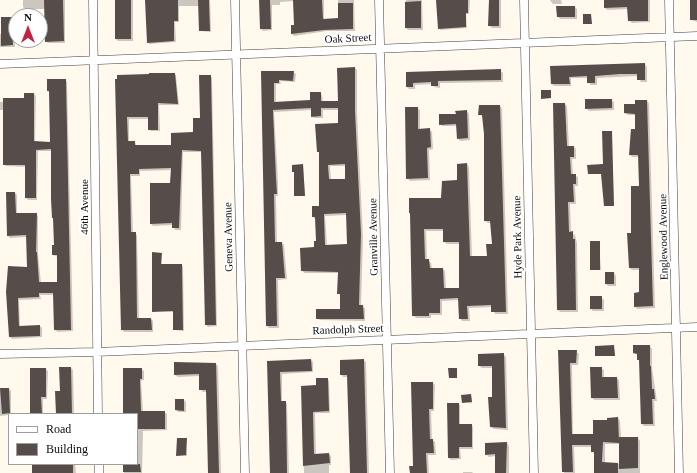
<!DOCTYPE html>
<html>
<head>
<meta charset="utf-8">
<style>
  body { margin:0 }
  #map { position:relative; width:697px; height:473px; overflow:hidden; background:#fff9ee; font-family:Georgia,serif }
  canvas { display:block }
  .legend { position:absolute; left:8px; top:413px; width:130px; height:52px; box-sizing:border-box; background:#fff; border:1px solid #9e9e9e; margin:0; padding:5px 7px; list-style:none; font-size:12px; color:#0d0d0d }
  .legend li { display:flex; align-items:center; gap:8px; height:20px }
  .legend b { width:20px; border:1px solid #9e9e9e }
  .north { position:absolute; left:8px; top:8px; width:40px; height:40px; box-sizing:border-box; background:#fff; border:1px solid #9e9e9e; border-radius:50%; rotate:0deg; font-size:11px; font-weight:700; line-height:16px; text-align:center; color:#0d0d0d }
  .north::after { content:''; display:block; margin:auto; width:14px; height:18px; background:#be2442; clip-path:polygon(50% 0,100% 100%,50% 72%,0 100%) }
</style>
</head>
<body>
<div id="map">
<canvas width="697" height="473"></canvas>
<ul class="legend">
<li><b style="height:5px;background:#fff"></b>Road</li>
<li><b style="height:11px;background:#564d4a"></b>Building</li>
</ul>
<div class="north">N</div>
</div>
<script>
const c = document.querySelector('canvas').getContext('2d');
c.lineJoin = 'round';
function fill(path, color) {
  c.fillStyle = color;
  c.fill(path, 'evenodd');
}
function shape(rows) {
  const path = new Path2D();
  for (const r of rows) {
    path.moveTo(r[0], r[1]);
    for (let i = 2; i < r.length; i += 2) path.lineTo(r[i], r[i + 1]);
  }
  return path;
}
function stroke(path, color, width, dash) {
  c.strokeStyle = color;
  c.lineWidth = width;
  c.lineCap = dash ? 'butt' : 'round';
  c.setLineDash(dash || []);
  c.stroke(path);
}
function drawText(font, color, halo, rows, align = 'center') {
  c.font = font + ' Georgia,serif';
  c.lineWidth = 4;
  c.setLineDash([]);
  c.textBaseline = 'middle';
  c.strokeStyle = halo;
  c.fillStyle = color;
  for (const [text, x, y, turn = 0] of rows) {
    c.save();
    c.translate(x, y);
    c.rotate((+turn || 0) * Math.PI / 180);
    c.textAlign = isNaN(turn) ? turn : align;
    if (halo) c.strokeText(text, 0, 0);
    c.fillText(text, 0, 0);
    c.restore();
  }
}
const shadow = shape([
  [23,0,65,0,65,43,48,43,46,41,45,9,25,9,23,7],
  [115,0,133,0,133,41,118,41,116,39],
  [147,0,210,0,211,32,200,31,199,6,179,6,179,22,175,22,176,42,149,44],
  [261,0,324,0,324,20,338,20,338,0,354,0,355,31,327,31,294,36,292,34,295,26,294,1,280,2,280,5,272,5,272,30,263,31,261,29],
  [406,0,422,0,423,30,408,30,406,28],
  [438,0,470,0,469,14,466,14,467,28,440,30],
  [489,0,501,0,501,28,492,28,489,25],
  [550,0,561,0,562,4,553,4],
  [605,0,650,0,650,22,632,23,629,20,629,9,607,10,605,8],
  [691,0,697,0,697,22,691,20],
  [575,7,577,9,577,19,560,19,558,16],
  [11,18,14,20,15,47,0,47,0,34,3,34],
  [645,64,647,67,647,82,641,82,638,76,597,78,597,85,591,85,588,82,588,78,571,78,571,86,554,86,552,84,551,67],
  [355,68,357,70,357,114,363,237,361,306,365,308,365,321,320,320,317,318,341,310,341,296,338,293,339,273,304,273,302,270,317,242,315,219,313,217,320,207,320,153,318,151,339,124,339,110,323,110,323,118,314,118,312,116,312,110,274,112,278,181,278,196,276,196,277,243,282,243,284,245,287,279,278,280,279,328,269,328,267,326,262,72,293,72,296,74,295,82,280,81,281,84,276,84,276,103,311,101,320,93,322,95,323,102,339,102],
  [330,166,346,166,346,180,331,180],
  [347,215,348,245,327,246,325,216],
  [500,70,503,73,503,82,440,83,440,88,434,87,432,84,415,85,415,89,409,89,407,87,407,73],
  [174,74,176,76,179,105,159,105,160,131,151,131,149,129,149,119,129,119,129,142,135,142,137,146,172,146,194,133,201,119,210,76,212,78,217,326,208,327,206,325,202,152,183,152,181,230,175,230,173,225,153,226,151,224,171,184,172,170,140,171,140,176,131,176,133,233,137,235,139,319,151,319,153,321,153,332,124,332,122,330,116,92],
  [65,80,67,82,73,331,58,332,55,330,54,295,40,295,41,299,19,300,20,326,40,326,42,328,42,337,12,339,10,337,7,292,28,268,27,237,10,238,8,236,15,193,17,195,17,214,36,214,38,216,38,254,41,283,58,283,58,257,53,255,53,246,55,246,52,151,38,151,37,200,28,200,26,198,26,167,6,166,4,164,4,110,0,110,0,102,25,99,34,94,36,96,35,142,51,143,50,93,48,91],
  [611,100,614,102,614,110,589,111,586,108],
  [647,101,649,103,655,308,637,309,635,306,640,293,640,270,632,270,630,268,632,234,640,187,639,157,632,157,630,155,636,130,636,115,628,115,625,113,636,105],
  [554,104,565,104,567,106,569,147,574,147,576,149,576,159,572,159,573,175,578,177,578,186,575,186,576,204,570,204,571,232,575,235,577,243,578,312,560,312,558,310],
  [500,106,502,109,508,314,495,314,492,307,469,308,470,321,462,321,460,318,459,300,442,301,442,315,431,315,431,318,416,318,413,315,411,214,442,198,458,181,467,164,469,167,472,257,488,257,493,245,492,223,488,223,485,221,485,134,483,117,479,114],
  [426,231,444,231,444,242,447,244,460,244,460,289,446,289,445,271,443,269,432,269,431,263,427,260],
  [417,108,420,110,420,130,430,130,432,132,433,149,429,150,430,180,410,181,407,178],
  [467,111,469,114,470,140,460,141,458,138,458,126,442,126,440,124],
  [611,132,614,206,606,206,603,174,589,174,604,165],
  [303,165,305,196,296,196,295,172,293,172],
  [599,242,601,270,592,270,591,269],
  [161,254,162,265,183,266,184,331,174,330,174,312,153,311],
  [606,273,614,273,616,276,616,286,608,286,606,284],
  [601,297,604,300,604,311,593,311,591,309],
  [614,346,615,356,596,356,596,347],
  [634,346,650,346,652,349,652,368,657,401,654,401,655,426,644,426,642,424,640,361,638,355,634,353],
  [559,351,576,351,579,354,578,365,572,365,573,435,594,435,608,421,608,419,618,418,620,421,621,438,638,438,640,441,640,473,595,473,595,454,592,451,592,447,574,447,575,473,564,473],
  [605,444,620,444,620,464,605,464],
  [503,354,506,357,508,430,494,429,491,427,493,368,482,368,479,366],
  [311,360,313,362,313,372,282,374,282,402,287,404,289,473,270,473,268,362],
  [363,360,366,362,369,473,351,473,348,377,343,377,341,374],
  [216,364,218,366,221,473,209,473,207,392,203,392,200,389,200,376,178,377,175,375],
  [71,368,73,370,74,414,57,414,61,392],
  [601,368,604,370,604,378,616,378,619,380,620,400,594,400,592,398],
  [45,369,48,371,47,399,43,399,43,414,32,414],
  [141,369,144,371,144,380,141,381,143,412,164,412,167,414,167,430,143,431,142,473,124,473,124,464,137,464,137,414,124,414],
  [327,379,329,381,330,413,315,413,316,455,329,454,331,456,331,465,329,465,329,473,304,473,302,387,317,386],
  [433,383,435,385,434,411,431,411,432,440,435,442,436,455,428,455,429,473,411,473,414,467],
  [0,389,9,389,11,391,11,414,9,415,0,416],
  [471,395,472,403,463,402],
  [176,400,184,400,186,402,186,412,178,412,176,410],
  [458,404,460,405,460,425,472,425,473,427,473,449,460,449,461,459,451,460,449,458],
  [186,439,187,456,178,456,177,455],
  [507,443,509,446,509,473,496,473,496,456,489,457,486,454,486,444],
  [32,464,75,464,76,473,33,473],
  [463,472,472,472,473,473,463,473]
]);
const building = shape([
  [44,0,63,0,64,41,45,42],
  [115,0,131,0,131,39,115,39],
  [145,0,178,0,178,21,174,21,174,41,147,43],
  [198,0,209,0,210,31,199,31],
  [259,0,270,0,271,29,260,29],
  [293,0,322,0,323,19,338,18,338,3,353,3,353,29,324,30,291,34,291,25,294,25],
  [436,0,468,0,468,13,466,13,466,27,438,29],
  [489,0,499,0,499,26,488,26],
  [604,0,648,0,648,21,628,21,627,7,604,8],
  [690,0,697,0,697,20,690,20],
  [421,1,421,28,405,28,405,2],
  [556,6,575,6,575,17,557,17],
  [583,14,591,14,592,24,583,24],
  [1,17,12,17,13,45,1,46],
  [645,63,645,80,637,80,637,74,620,74,595,76,595,83,587,83,587,76,569,77,570,84,551,84,550,66],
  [355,67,355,111,361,234,359,305,363,305,364,319,316,319,316,309,340,309,340,294,337,294,338,272,301,271,300,248,314,247,314,241,316,241,315,217,312,217,312,206,319,206,319,152,317,152,315,124,338,123,338,108,321,108,321,116,311,117,311,108,273,110,276,178,277,194,274,194,275,242,282,242,285,278,276,278,277,326,266,326,261,71,294,71,293,81,279,80,279,83,274,83,274,102,310,100,310,92,321,92,321,101,338,101,337,68],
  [345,164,345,179,329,179,328,165],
  [346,213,347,244,325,245,324,214],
  [501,69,501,80,438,81,438,86,431,86,431,82,413,83,413,87,406,87,406,72],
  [149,73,175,73,178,104,158,103,158,130,148,130,148,117,127,117,128,141,135,141,135,145,171,145,171,133,193,132,193,118,200,118,199,75,211,75,216,325,205,325,201,151,182,150,179,228,172,228,172,223,150,224,150,183,170,183,171,168,139,169,139,174,130,174,131,232,136,232,137,318,151,318,152,330,121,330,115,79,117,79,117,75,149,74],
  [47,79,66,79,71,330,54,330,53,293,39,293,39,297,18,298,19,326,40,325,40,336,9,337,6,292,8,266,27,267,26,235,7,236,6,192,15,192,16,213,37,213,36,252,37,252,39,282,57,282,57,255,52,255,52,245,54,245,53,218,52,218,51,199,51,149,36,150,36,198,25,198,25,165,3,165,3,98,24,98,24,93,34,93,34,141,50,142,49,91,47,91],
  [541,90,551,90,551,98,541,99],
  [585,99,612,99,612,108,585,109],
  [635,100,647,100,653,306,634,307,634,293,639,292,639,268,629,268,627,233,631,233,631,186,639,186,638,155,629,155,631,129,635,129,635,114,624,113,624,104,635,104],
  [553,103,565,103,567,146,574,146,574,157,570,157,571,174,576,174,576,184,573,184,574,202,568,202,569,232,573,231,573,239,575,239,576,310,557,310],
  [479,105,500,105,506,312,491,312,491,305,467,306,468,319,459,319,458,298,440,299,440,313,429,313,429,316,412,316,410,213,409,213,409,198,441,198,442,181,457,180,457,164,467,163,470,256,487,256,486,244,492,244,490,221,484,221,484,134,482,115,478,115],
  [424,229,443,229,443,242,459,242,459,288,444,288,443,268,430,268,429,259,425,259],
  [405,107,418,107,418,129,430,128,431,147,427,148,428,178,406,179],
  [467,110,468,138,457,139,456,124,439,125,439,114,456,114,455,111],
  [602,131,612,131,614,206,604,206,601,174,588,174,587,165,603,164],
  [303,164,305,196,294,196,294,172,292,172,292,165],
  [590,241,600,241,600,270,590,270],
  [152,252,162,253,161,264,182,264,183,330,173,330,173,311,152,312],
  [605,272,614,272,614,284,605,284],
  [590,296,602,296,602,309,590,309],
  [614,345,615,356,595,356,595,346],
  [633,345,650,345,650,366,651,366,652,389,654,389,655,399,652,399,653,424,641,424,639,360,637,360,637,354,633,353],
  [558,350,577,350,576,363,570,363,572,434,593,434,593,420,607,420,607,418,618,417,619,441,619,437,638,437,638,468,619,469,619,443,603,442,602,462,618,463,618,473,594,473,594,452,591,452,591,445,572,445,573,472,562,472],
  [504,353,506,428,490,427,488,397,492,397,492,366,478,366,478,354],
  [311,359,312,371,280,372,281,401,286,401,287,473,270,473,267,361],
  [364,359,367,473,350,473,347,375,340,375,340,360],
  [174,362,216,363,219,473,208,473,206,390,199,390,199,374,174,375],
  [59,367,71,367,72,414,56,414,55,391,60,391],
  [590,367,602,367,602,377,617,377,618,398,591,398],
  [30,368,46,368,46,397,41,397,42,414,30,414],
  [123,368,142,368,142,379,140,379,141,411,165,411,165,429,137,429,137,414,123,414],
  [448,368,457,368,457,378,449,378],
  [316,378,328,378,329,411,313,412,314,454,329,453,330,463,303,466,301,386,316,385],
  [411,382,433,382,433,409,429,409,430,439,433,439,434,453,426,453,427,473,410,473,409,466,413,466],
  [0,388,9,388,10,413,2,414],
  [471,394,472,402,462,403,461,395],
  [175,399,184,399,184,411,175,410],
  [447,403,459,403,459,424,472,424,472,447,459,447,459,458,448,458],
  [177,438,187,438,186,455,176,456],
  [507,442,506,473,495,473,495,454,485,455,485,443],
  [32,464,73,464,73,473,32,473],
  [123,464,140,464,141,472,123,472]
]);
const street = shape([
  [93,0,98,414],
  [235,0,245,473],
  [379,0,390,473],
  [524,0,534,473],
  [669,0,679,473],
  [0,64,697,36],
  [0,354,96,352,697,327],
  [99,464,99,473]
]);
const streetNames = [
  ["Oak Street",348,39,-3],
  ["46th Avenue",85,207,-90],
  ["Geneva Avenue",229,237,-91],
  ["Granville Avenue",374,237,-91],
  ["Hyde Park Avenue",518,237,-91],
  ["Englewood Avenue",664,237,-91],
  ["Randolph Street",348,330,-2]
];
fill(shadow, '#0003');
fill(building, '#564d4a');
stroke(street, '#404040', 9);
stroke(street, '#fff', 8);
drawText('11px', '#0d0d0d', '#fff', streetNames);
</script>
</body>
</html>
